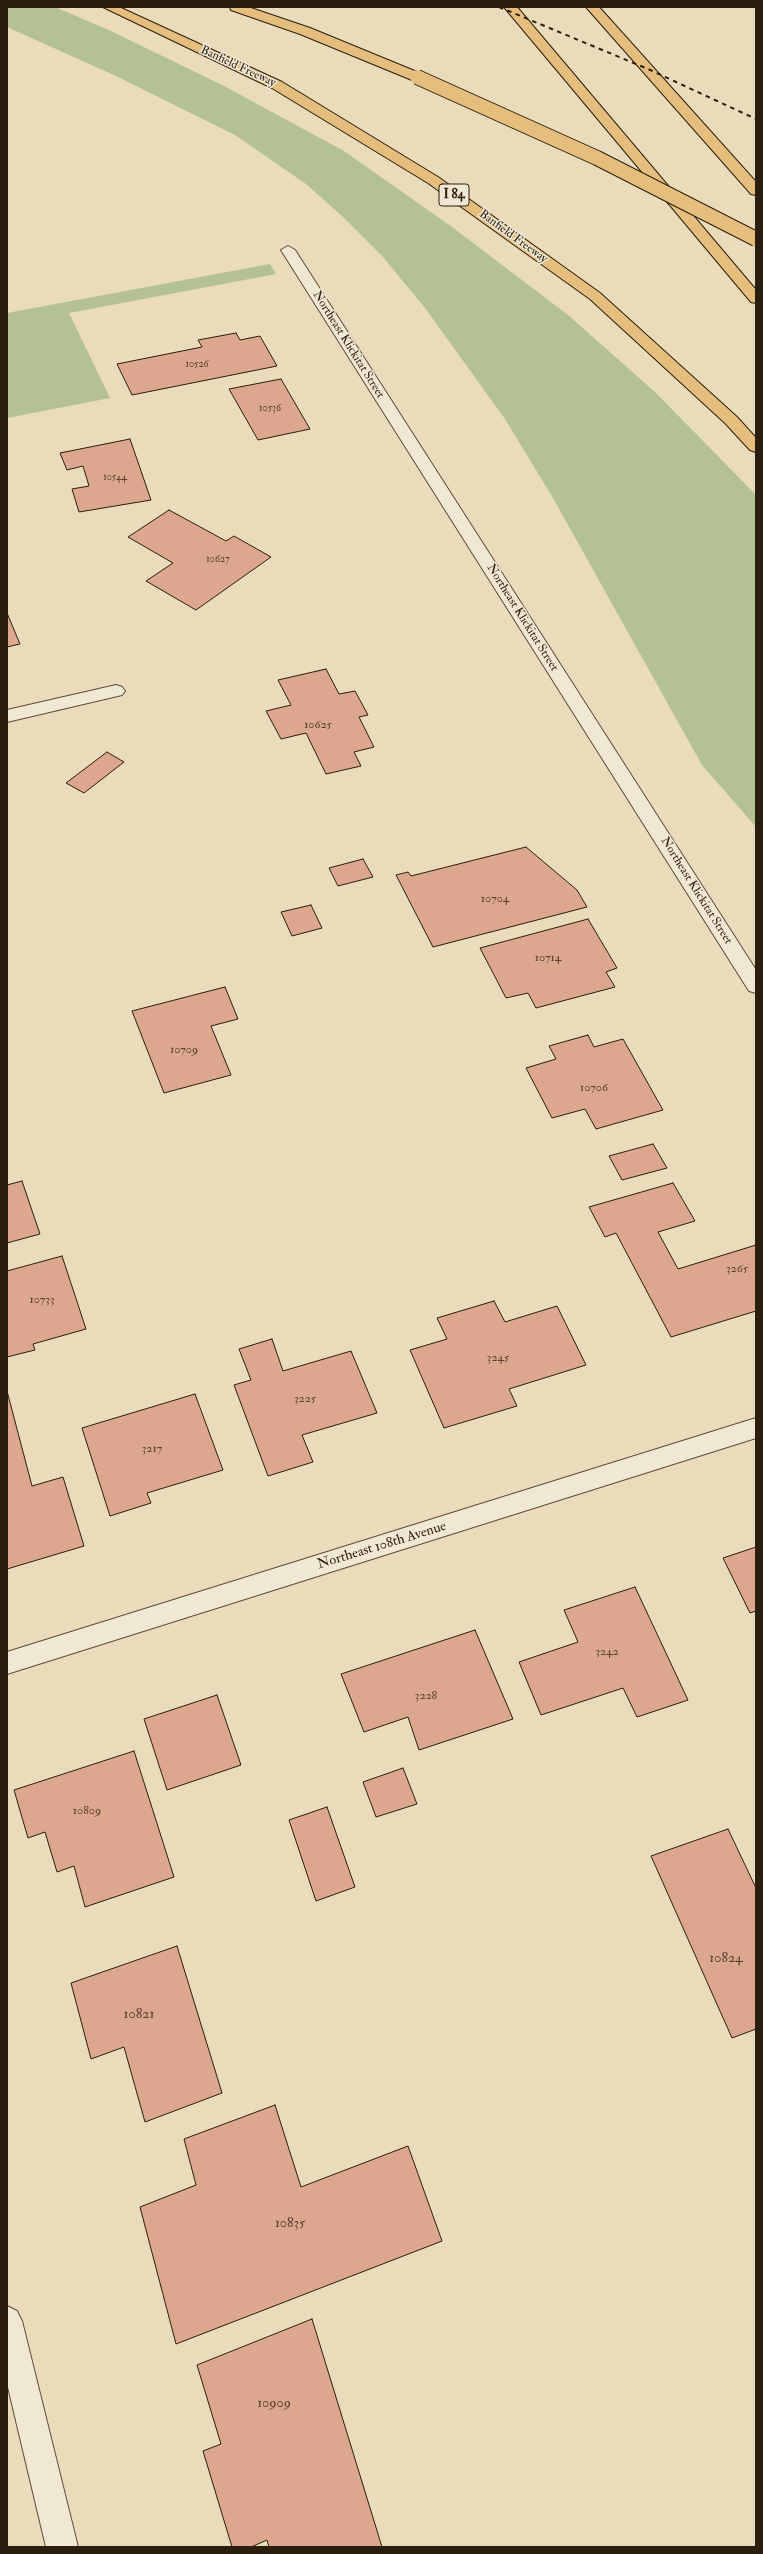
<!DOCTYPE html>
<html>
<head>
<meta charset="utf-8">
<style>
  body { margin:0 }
  #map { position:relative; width:763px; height:2554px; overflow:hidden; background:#eadbbb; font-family:"IM FELL Double Pica",serif }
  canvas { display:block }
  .frame { position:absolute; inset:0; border:8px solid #2a1e0e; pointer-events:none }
</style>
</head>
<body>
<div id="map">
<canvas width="763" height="2554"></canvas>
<div class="frame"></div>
</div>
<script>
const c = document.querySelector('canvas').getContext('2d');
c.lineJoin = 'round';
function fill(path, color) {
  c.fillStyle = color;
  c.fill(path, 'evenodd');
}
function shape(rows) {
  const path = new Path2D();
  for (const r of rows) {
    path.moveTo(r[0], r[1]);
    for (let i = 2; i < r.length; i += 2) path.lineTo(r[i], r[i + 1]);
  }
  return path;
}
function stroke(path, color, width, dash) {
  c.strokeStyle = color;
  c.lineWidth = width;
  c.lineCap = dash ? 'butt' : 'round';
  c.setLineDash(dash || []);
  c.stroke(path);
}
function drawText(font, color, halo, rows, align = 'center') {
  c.font = font + ' "IM FELL Double Pica",serif';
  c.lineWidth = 3;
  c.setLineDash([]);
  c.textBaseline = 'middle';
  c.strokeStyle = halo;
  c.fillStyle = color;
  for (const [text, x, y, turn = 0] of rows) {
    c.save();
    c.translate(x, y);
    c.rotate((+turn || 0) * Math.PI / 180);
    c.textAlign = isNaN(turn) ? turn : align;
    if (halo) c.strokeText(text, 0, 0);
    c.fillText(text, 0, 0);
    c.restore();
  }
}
const green = shape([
  [7,7,55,7,111,31,224,86,344,151,452,227,568,315,655,392,756,495,756,827,702,765,553,498,505,419,425,308,383,257,342,216,306,184,235,135,116,76,7,27],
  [270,264,276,274,69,313,110,398,7,418,7,313]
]);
const building = shape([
  [236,333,240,340,260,336,277,366,132,395,117,364,202,347,198,340,236,333],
  [281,379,310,429,258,440,229,389,281,379],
  [130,439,151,500,79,512,72,489,89,486,83,466,67,470,60,453,130,439],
  [169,510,226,541,234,536,271,557,196,610,146,581,173,563,128,537,169,510],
  [7,613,20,644,7,647,7,613],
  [326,669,339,694,355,691,368,715,359,717,374,747,354,752,361,766,326,774,306,733,281,739,266,711,291,705,278,680,326,669],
  [107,752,124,762,84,793,66,783,107,752],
  [526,847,577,890,587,907,433,947,396,875,408,872,411,876,526,847],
  [363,859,373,877,338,886,329,868,363,859],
  [311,905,322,928,292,936,281,912,311,905],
  [588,919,617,968,606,972,615,987,536,1008,528,993,506,998,480,948,588,919],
  [225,987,238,1019,211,1026,231,1075,164,1093,132,1011,225,987],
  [588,1035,594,1047,623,1039,663,1110,596,1129,585,1109,552,1118,526,1068,556,1059,549,1046,588,1035],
  [653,1144,667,1168,622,1180,609,1156,653,1144],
  [22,1181,40,1234,7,1243,7,1185,22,1181],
  [673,1183,695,1221,658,1232,678,1269,756,1245,756,1311,671,1337,616,1233,605,1237,589,1207,673,1183],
  [62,1256,86,1329,33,1344,35,1350,7,1357,7,1271,62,1256],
  [494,1301,505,1322,557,1306,586,1365,509,1389,517,1406,444,1428,410,1350,447,1339,437,1318,494,1301],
  [272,1339,283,1371,351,1351,377,1413,302,1435,313,1462,268,1476,234,1385,251,1380,239,1349,272,1339],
  [7,1391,32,1486,63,1477,84,1546,7,1569,7,1391],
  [195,1394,223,1470,147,1493,151,1503,110,1516,82,1428,195,1394],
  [756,1547,756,1611,750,1613,723,1558,756,1547],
  [635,1587,688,1700,637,1717,623,1688,541,1715,519,1662,578,1642,564,1610,635,1587],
  [475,1630,513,1719,419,1750,408,1717,364,1732,341,1674,475,1630],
  [217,1695,241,1765,167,1790,144,1719,217,1695],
  [134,1751,174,1877,85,1907,74,1866,57,1872,45,1832,28,1838,14,1790,134,1751],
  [403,1768,417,1804,376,1817,363,1782,403,1768],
  [327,1807,355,1887,316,1901,289,1820,327,1807],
  [728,1829,756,1888,756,2029,732,2038,651,1856,728,1829],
  [177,1946,222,2093,145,2122,124,2047,91,2059,71,1983,177,1946],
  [275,2105,301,2187,408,2146,442,2241,176,2344,140,2207,196,2185,184,2139,275,2105],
  [312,2319,382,2547,269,2547,267,2540,251,2547,232,2547,203,2451,221,2444,197,2365,312,2319]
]);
const minor = shape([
  [288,246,295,250,756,970,756,993,749,991,281,250,288,246],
  [116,685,122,687,125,691,122,695,7,722,7,710,116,685],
  [756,1418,756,1438,7,1674,7,1652,756,1418],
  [7,2306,17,2311,22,2321,78,2547,46,2547,7,2383,7,2306]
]);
const highway = shape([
  [103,7,119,7,282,82,438,177,600,293,737,417,756,438,756,452,750,450,725,423,590,299,428,183,272,88,103,7],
  [230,7,248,7,310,28,422,74,424,77,422,80,412,80,300,34,231,10,230,7],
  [504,7,517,7,756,290,756,303,751,302,504,7],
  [586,7,599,7,756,182,756,195,751,194,586,7]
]);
const rail = shape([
  [499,7,648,69,756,119]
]);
const highwayBridge = shape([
  [417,77,597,158,756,239]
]);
const farNumbernames = [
  ["10526",197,365],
  ["10536",270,409],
  ["10544",115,478],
  ["10627",218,560]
];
const farStreetnames = [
  ["Banfield Freeway",238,67,25],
  ["Banfield Freeway",513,237,36],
  ["Northeast Klickitat Street",348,345,58],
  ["Northeast Klickitat Street",522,618,58],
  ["Northeast Klickitat Street",696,891,58]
];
const numberNames = [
  ["10625",318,725],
  ["10704",495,899],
  ["10714",548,958],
  ["10709",184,1050],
  ["10706",594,1088],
  ["3265",737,1269],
  ["10733",42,1300],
  ["3245",498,1358],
  ["3225",305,1399],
  ["3217",152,1449],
  ["3242",607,1652],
  ["3228",426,1696],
  ["10809",87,1811]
];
const shields = [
  [454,195,30]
];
const shieldNames = [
  ["I 84",454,195]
];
const streetNames = [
  ["Northeast 108th Avenue",382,1546,-17]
];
const nearNumbernames = [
  ["10824",726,1959],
  ["10821",139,2015],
  ["10835",290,2224],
  ["10909",274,2404]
];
fill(green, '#b4c192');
fill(building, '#dda78f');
stroke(building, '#2a1e0e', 1);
stroke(minor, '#5a4d39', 2);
stroke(highway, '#2a1e0e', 2);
fill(minor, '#f1e8d3');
fill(highway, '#e5be7e');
stroke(rail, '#2a1e0e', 2, [4.5, 4.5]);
stroke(highwayBridge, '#2a1e0e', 16, []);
stroke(highwayBridge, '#e5be7e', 14);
drawText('10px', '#57402e', null, farNumbernames);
drawText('12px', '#2a1e0e', '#f1e8d3', farStreetnames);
drawText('12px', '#57402e', null, numberNames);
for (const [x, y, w] of shields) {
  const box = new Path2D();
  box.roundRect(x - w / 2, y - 11, w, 22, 3);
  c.fillStyle = '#f1e8d3';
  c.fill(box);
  stroke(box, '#2a1e0e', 1);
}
drawText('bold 13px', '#2a1e0e', null, shieldNames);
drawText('14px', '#2a1e0e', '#f1e8d3', streetNames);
drawText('14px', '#57402e', null, nearNumbernames);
</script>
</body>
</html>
